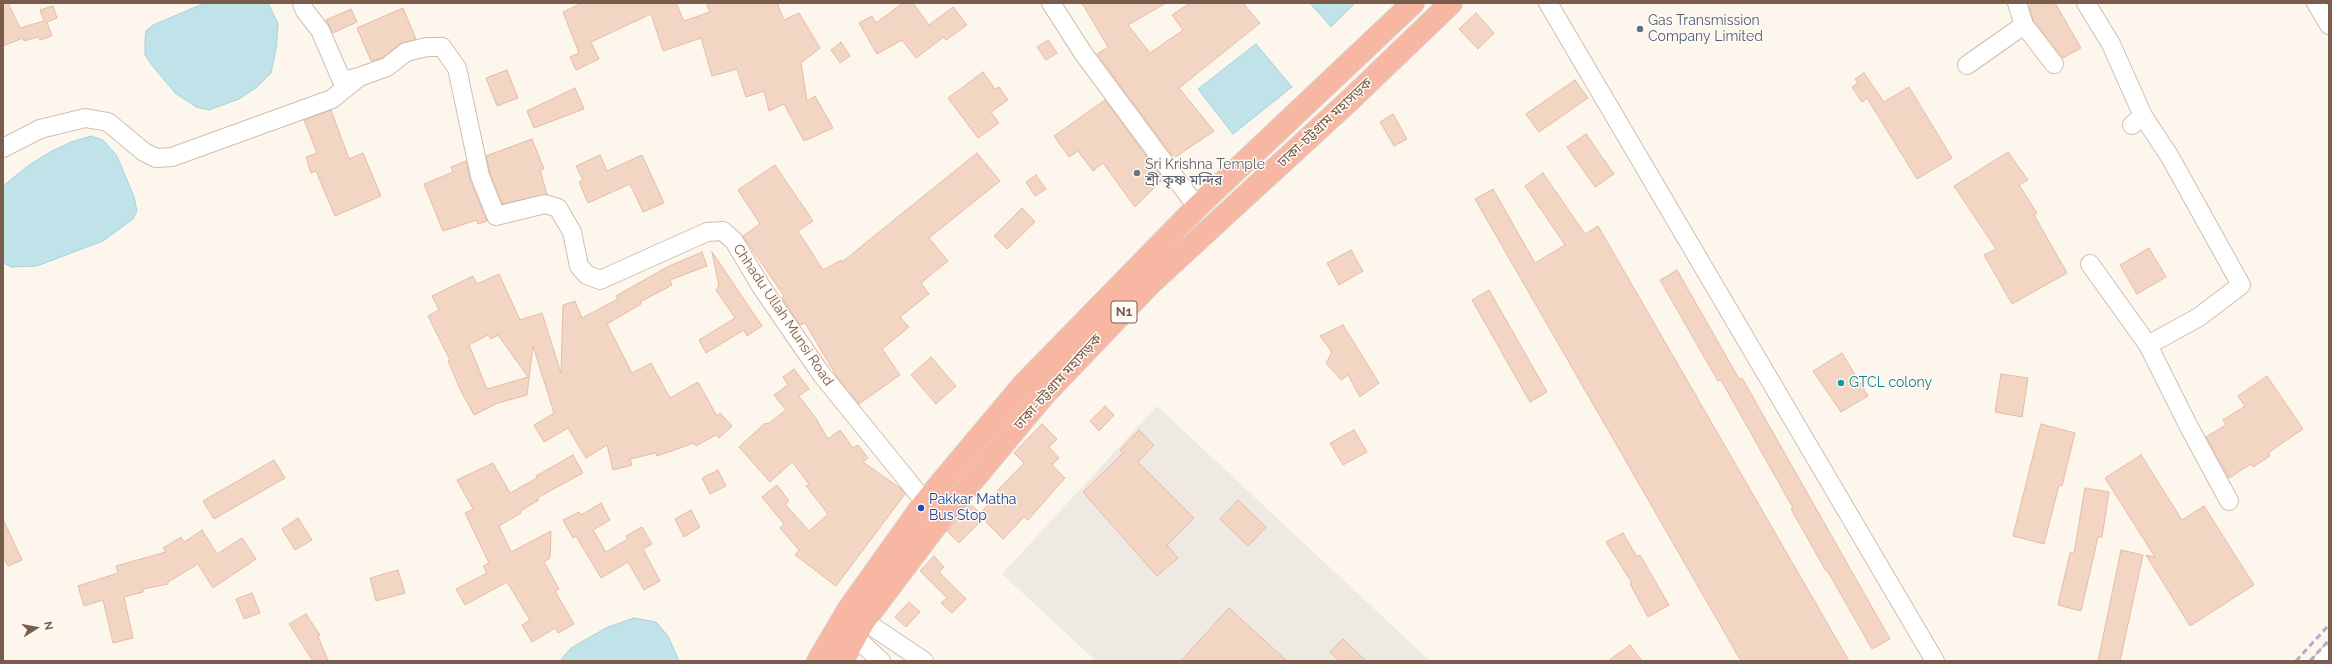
<!DOCTYPE html>
<html>
<head>
<meta charset="utf-8">
<style>
  body { margin:0 }
  #map { position:relative; width:2332px; height:664px; overflow:hidden; background:#fdf6ec; font-family:Raleway,sans-serif }
  canvas { display:block }
  .frame { position:absolute; inset:0; border:4px solid #7a5c4d; pointer-events:none }
  .north { position:absolute; left:16px; top:608px; width:40px; height:40px; -webkit-text-stroke:3px #fffaf3; paint-order:stroke; rotate:79deg; font-size:11px; font-weight:700; line-height:16px; text-align:center; color:#7a5c4d }
  .north::after { content:''; display:block; margin:auto; width:14px; height:18px; background:#7a5c4d; clip-path:polygon(50% 0,100% 100%,50% 72%,0 100%) }
</style>
</head>
<body>
<div id="map">
<canvas width="2332" height="664"></canvas>
<div class="frame"></div>
<div class="north">N</div>
</div>
<script>
const c = document.querySelector('canvas').getContext('2d');
c.lineJoin = 'round';
function fill(path, color) {
  c.fillStyle = color;
  c.fill(path, 'evenodd');
}
function shape(rows) {
  const path = new Path2D();
  for (const r of rows) {
    path.moveTo(r[0], r[1]);
    for (let i = 2; i < r.length; i += 2) path.lineTo(r[i], r[i + 1]);
  }
  return path;
}
function stroke(path, color, width, dash) {
  c.strokeStyle = color;
  c.lineWidth = width;
  c.lineCap = dash ? 'butt' : 'round';
  c.setLineDash(dash || []);
  c.stroke(path);
}
function drawText(font, color, halo, rows, align = 'center') {
  c.font = font + ' Raleway,"Noto Sans Bengali",sans-serif';
  c.lineWidth = 3;
  c.setLineDash([]);
  c.textBaseline = 'middle';
  c.strokeStyle = halo;
  c.fillStyle = color;
  for (const [text, x, y, turn = 0] of rows) {
    c.save();
    c.translate(x, y);
    c.rotate((+turn || 0) * Math.PI / 180);
    c.textAlign = isNaN(turn) ? turn : align;
    if (halo) c.strokeText(text, 0, 0);
    c.fillText(text, 0, 0);
    c.restore();
  }
}
const industrial = shape([
  [1157,406,1430,661,1096,661,1002,574]
]);
const water = shape([
  [205,3,268,3,278,24,276,49,271,73,257,87,239,99,209,110,196,107,175,93,151,64,145,55,145,41,146,31,153,25,205,3],
  [1310,3,1355,3,1331,27,1310,3],
  [1256,44,1292,87,1233,134,1198,89,1256,44],
  [91,136,103,140,117,156,134,197,137,211,133,219,103,241,37,266,12,267,3,263,3,186,29,165,50,152,71,142,91,136],
  [634,618,656,622,668,636,679,661,560,661,570,649,583,641,608,627,634,618]
]);
const building = shape([
  [3,3,8,3,20,28,44,21,40,10,53,6,57,18,47,22,52,36,40,40,38,37,24,41,23,38,3,46,3,3],
  [582,3,676,3,684,21,710,12,706,3,777,3,784,20,799,13,820,48,801,63,807,101,815,96,833,128,804,141,784,104,769,111,764,91,746,97,737,69,712,76,701,38,663,51,651,14,591,42,599,59,576,70,570,57,579,53,563,12,582,3],
  [903,3,913,3,929,25,953,7,967,25,946,40,944,37,916,58,902,40,877,54,859,23,872,16,876,23,903,3],
  [1082,3,1166,3,1128,25,1150,53,1183,30,1172,15,1190,3,1243,3,1260,23,1179,88,1214,131,1174,158,1097,54,1108,47,1082,3],
  [2034,3,2055,3,2081,48,2063,58,2033,20,2029,6,2034,3],
  [403,8,416,39,400,44,382,58,371,61,357,28,403,8],
  [351,9,357,22,333,33,326,20,351,9],
  [1476,13,1494,33,1478,49,1459,29,1476,13],
  [1048,40,1057,53,1046,60,1037,47,1048,40],
  [841,42,850,56,840,63,831,50,841,42],
  [507,70,518,98,497,106,486,78,507,70],
  [983,72,995,89,999,87,1008,100,991,112,999,123,978,138,948,98,983,72],
  [1864,73,1884,102,1909,87,1952,158,1917,179,1867,98,1862,102,1852,87,1858,83,1855,79,1864,73],
  [1575,80,1588,98,1539,132,1526,114,1575,80],
  [575,88,584,109,534,128,527,111,575,88],
  [1105,100,1163,179,1135,207,1103,163,1093,171,1078,151,1069,157,1054,136,1105,100],
  [331,110,349,159,363,153,381,196,335,216,316,171,311,173,306,157,317,153,304,120,331,110],
  [1393,114,1407,139,1394,146,1380,122,1393,114],
  [1586,134,1614,174,1595,187,1567,147,1586,134],
  [532,139,544,169,540,170,547,194,502,204,490,173,486,156,532,139],
  [2008,152,2028,180,2019,185,2037,213,2034,215,2067,273,2012,304,1984,255,1996,249,1954,186,2008,152],
  [977,153,1000,181,929,238,948,261,921,283,929,294,900,317,909,327,882,349,900,375,859,404,837,377,805,323,800,325,782,298,784,296,743,236,760,224,738,190,775,165,813,221,798,231,823,270,841,260,842,262,977,153],
  [600,155,607,171,642,155,664,203,643,212,630,184,588,203,579,182,583,180,576,166,600,155],
  [466,161,470,180,487,221,478,224,477,220,443,231,424,184,453,172,451,167,466,161],
  [1543,173,1585,234,1598,226,1849,661,1741,661,1475,199,1493,189,1535,263,1565,245,1525,186,1543,173],
  [1036,175,1046,189,1035,196,1026,182,1036,175],
  [1022,208,1035,222,1007,249,994,236,1022,208],
  [2149,248,2166,277,2137,294,2120,265,2149,248],
  [1351,250,1363,271,1339,285,1327,263,1351,250],
  [702,252,707,266,670,280,672,285,640,302,641,304,607,324,632,373,651,363,670,398,698,382,717,416,720,413,732,426,719,438,716,435,696,446,694,443,657,456,656,453,630,459,632,465,613,470,607,445,586,458,568,428,544,442,534,425,554,413,533,346,527,395,498,403,474,415,461,391,448,361,450,360,428,316,439,310,432,296,473,276,477,284,499,274,520,320,542,313,561,373,563,305,575,301,582,318,618,299,616,296,667,267,702,252],
  [488,335,491,339,498,335,528,377,487,389,469,345,488,335],
  [712,252,762,326,747,336,744,330,706,353,699,340,735,318,716,290,719,286,712,252],
  [1677,270,1739,379,1742,378,1890,639,1872,649,1827,570,1826,571,1791,509,1793,508,1721,380,1718,381,1660,280,1677,270],
  [1489,290,1547,392,1530,402,1472,300,1489,290],
  [1343,325,1379,383,1360,397,1348,375,1341,380,1326,363,1332,352,1320,336,1343,325],
  [1842,353,1868,396,1841,412,1813,371,1842,353],
  [931,357,956,386,936,404,911,375,931,357],
  [794,369,809,389,799,396,815,417,828,439,840,430,853,448,858,445,868,458,863,462,900,488,905,494,836,586,795,555,799,550,780,528,784,524,762,497,777,485,789,501,785,504,809,531,828,514,806,486,809,484,792,462,770,482,739,447,764,424,769,423,786,410,774,395,788,385,783,377,794,369],
  [2001,374,2028,378,2022,417,1995,412,2001,374],
  [2267,376,2303,429,2268,453,2270,456,2253,467,2251,464,2229,478,2206,437,2226,425,2223,420,2245,406,2238,396,2267,376],
  [1105,406,1114,415,1099,431,1090,421,1105,406],
  [1042,424,1057,439,1049,447,1059,458,1052,465,1065,478,1028,520,1024,517,1003,539,983,519,959,543,947,531,970,504,980,513,1000,493,997,491,1024,463,1014,453,1042,424],
  [2041,424,2075,433,2062,486,2059,485,2044,544,2013,536,2041,424],
  [1139,430,1154,445,1138,462,1194,518,1167,545,1178,558,1157,576,1083,492,1123,453,1120,450,1139,430],
  [1354,430,1367,452,1343,465,1330,443,1354,430],
  [573,455,583,473,537,498,539,500,520,511,521,513,499,526,511,552,551,531,550,558,544,562,559,589,555,591,574,624,558,633,555,628,532,642,522,625,530,620,507,582,465,605,456,589,487,573,483,566,489,563,465,513,473,509,457,480,493,463,510,493,537,478,536,476,573,455],
  [2141,455,2182,520,2204,506,2254,585,2190,626,2146,555,2155,557,2105,478,2141,455],
  [274,460,285,478,214,519,203,501,274,460],
  [718,470,726,486,710,494,702,478,718,470],
  [2085,488,2109,492,2102,537,2098,537,2081,611,2058,605,2070,553,2074,553,2085,488],
  [1238,500,1266,527,1248,546,1220,519,1238,500],
  [601,503,610,520,593,530,606,552,628,539,626,536,642,527,652,544,643,549,660,581,644,590,628,562,601,578,576,536,573,538,563,520,579,512,581,515,601,503],
  [691,510,700,527,684,537,675,519,691,510],
  [298,518,312,540,295,550,282,529,298,518],
  [3,519,22,560,8,566,3,557,3,519],
  [202,530,217,554,242,538,256,559,213,588,198,564,168,582,168,584,143,589,143,592,124,597,133,638,113,643,103,600,84,606,78,586,118,573,116,566,166,552,163,548,181,537,184,542,202,530],
  [1623,533,1637,557,1640,555,1669,605,1648,617,1630,584,1632,583,1606,542,1623,533],
  [2121,550,2143,555,2120,661,2098,661,2121,550],
  [934,556,944,567,939,572,966,599,952,613,941,603,947,598,920,571,934,556],
  [398,570,405,593,376,601,370,578,398,570],
  [252,593,260,613,244,619,236,599,252,593],
  [909,602,920,612,906,627,895,617,909,602],
  [1229,608,1287,661,1181,661,1229,608],
  [306,614,320,635,318,636,328,661,313,661,289,624,306,614],
  [1343,639,1366,661,1339,661,1330,652,1343,639],
  [1630,645,1642,661,1608,661,1630,645]
]);
const minor = shape([
  [302,3,305,11,320,30,342,81,359,77,387,67,406,52,427,47,442,47,457,68,480,176,496,216,545,204,558,208,572,232,579,266,587,275,600,280,707,232,723,231,734,241,762,288,822,375,925,502],
  [1051,3,1083,53,1197,207],
  [1548,3,1935,661],
  [2017,3,2024,25],
  [2086,3,2111,44,2143,116],
  [2316,3,2329,25],
  [1967,65,2024,25,2054,64],
  [2132,125,2143,116,2170,157,2241,285,2199,317,2148,345],
  [3,148,40,129,85,118,108,122,144,152,156,158,172,157,332,99,358,78],
  [2090,264,2148,345,2189,427,2229,501],
  [864,621,924,661],
  [855,637,881,661],
  [2323,661,2329,654]
]);
const highway = shape([
  [818,661,848,610,925,502,1023,385,1197,207,1413,3],
  [842,661,864,621,944,515,1043,396,1151,283,1350,100,1451,3]
]);
const rail = shape([
  [2296,661,2329,625],
  [2310,661,2329,640]
]);
const markers = [
  [1640,29,4,"#5c6f8a"],
  [1137,173,4,"#6b7280"],
  [1841,383,4,"#0f9aa8"],
  [921,508,4,"#1a4fb4"]
];
const shields = [
  [1124,312,26]
];
const shieldNames = [
  ["N1",1124,312]
];
const serviceNames = [
  ["Gas Transmission",1648,21],
  ["Company Limited",1648,37]
];
const streetNames = [
  ["ঢাকা-চট্টগ্রাম মহাসড়ক",1325,123,-43],
  ["Chhadu Ullah Munsi Road",783,315,56],
  ["ঢাকা-চট্টগ্রাম মহাসড়ক",1058,382,-48]
];
const worshipNames = [
  ["Sri Krishna Temple",1145,165],
  ["শ্রী কৃষ্ণ মন্দির",1145,181]
];
const cultureNames = [
  ["GTCL colony",1849,383]
];
const transitNames = [
  ["Pakkar Matha",929,500],
  ["Bus Stop",929,516]
];
fill(industrial, '#efe9e4');
fill(water, '#bfe3e8');
stroke(water, '#a5d3da', 1);
fill(building, '#f3d5c3');
stroke(building, '#e6bba3', 1);
stroke(minor, '#d1beb0', 20);
stroke(highway, '#dad1cd', 24);
stroke(minor, '#fff', 18);
stroke(highway, '#f7b7a3', 22);
stroke(rail, '#b9a8c9', 3, [6, 4]);
for (const [x, y, r, color] of markers) {
  const dot = new Path2D();
  dot.arc(x, y, r, 0, 2 * Math.PI);
  c.fillStyle = color;
  c.fill(dot);
  stroke(dot, '#fffaf3', 1.5);
}
for (const [x, y, w] of shields) {
  const box = new Path2D();
  box.roundRect(x - w / 2, y - 11, w, 22, 3);
  c.fillStyle = '#fffaf3';
  c.fill(box);
  stroke(box, '#7a5c4d', 1);
}
drawText('bold 13px', '#7a5c4d', null, shieldNames);
drawText('14px', '#4e5e75', '#fffaf3', serviceNames, 'left');
drawText('14px', '#7a5c4d', '#fffaf3', streetNames);
drawText('14px', '#5b616d', '#fffaf3', worshipNames, 'left');
drawText('14px', '#0d838f', '#fffaf3', cultureNames, 'left');
drawText('14px', '#164399', '#fffaf3', transitNames, 'left');
</script>
</body>
</html>
